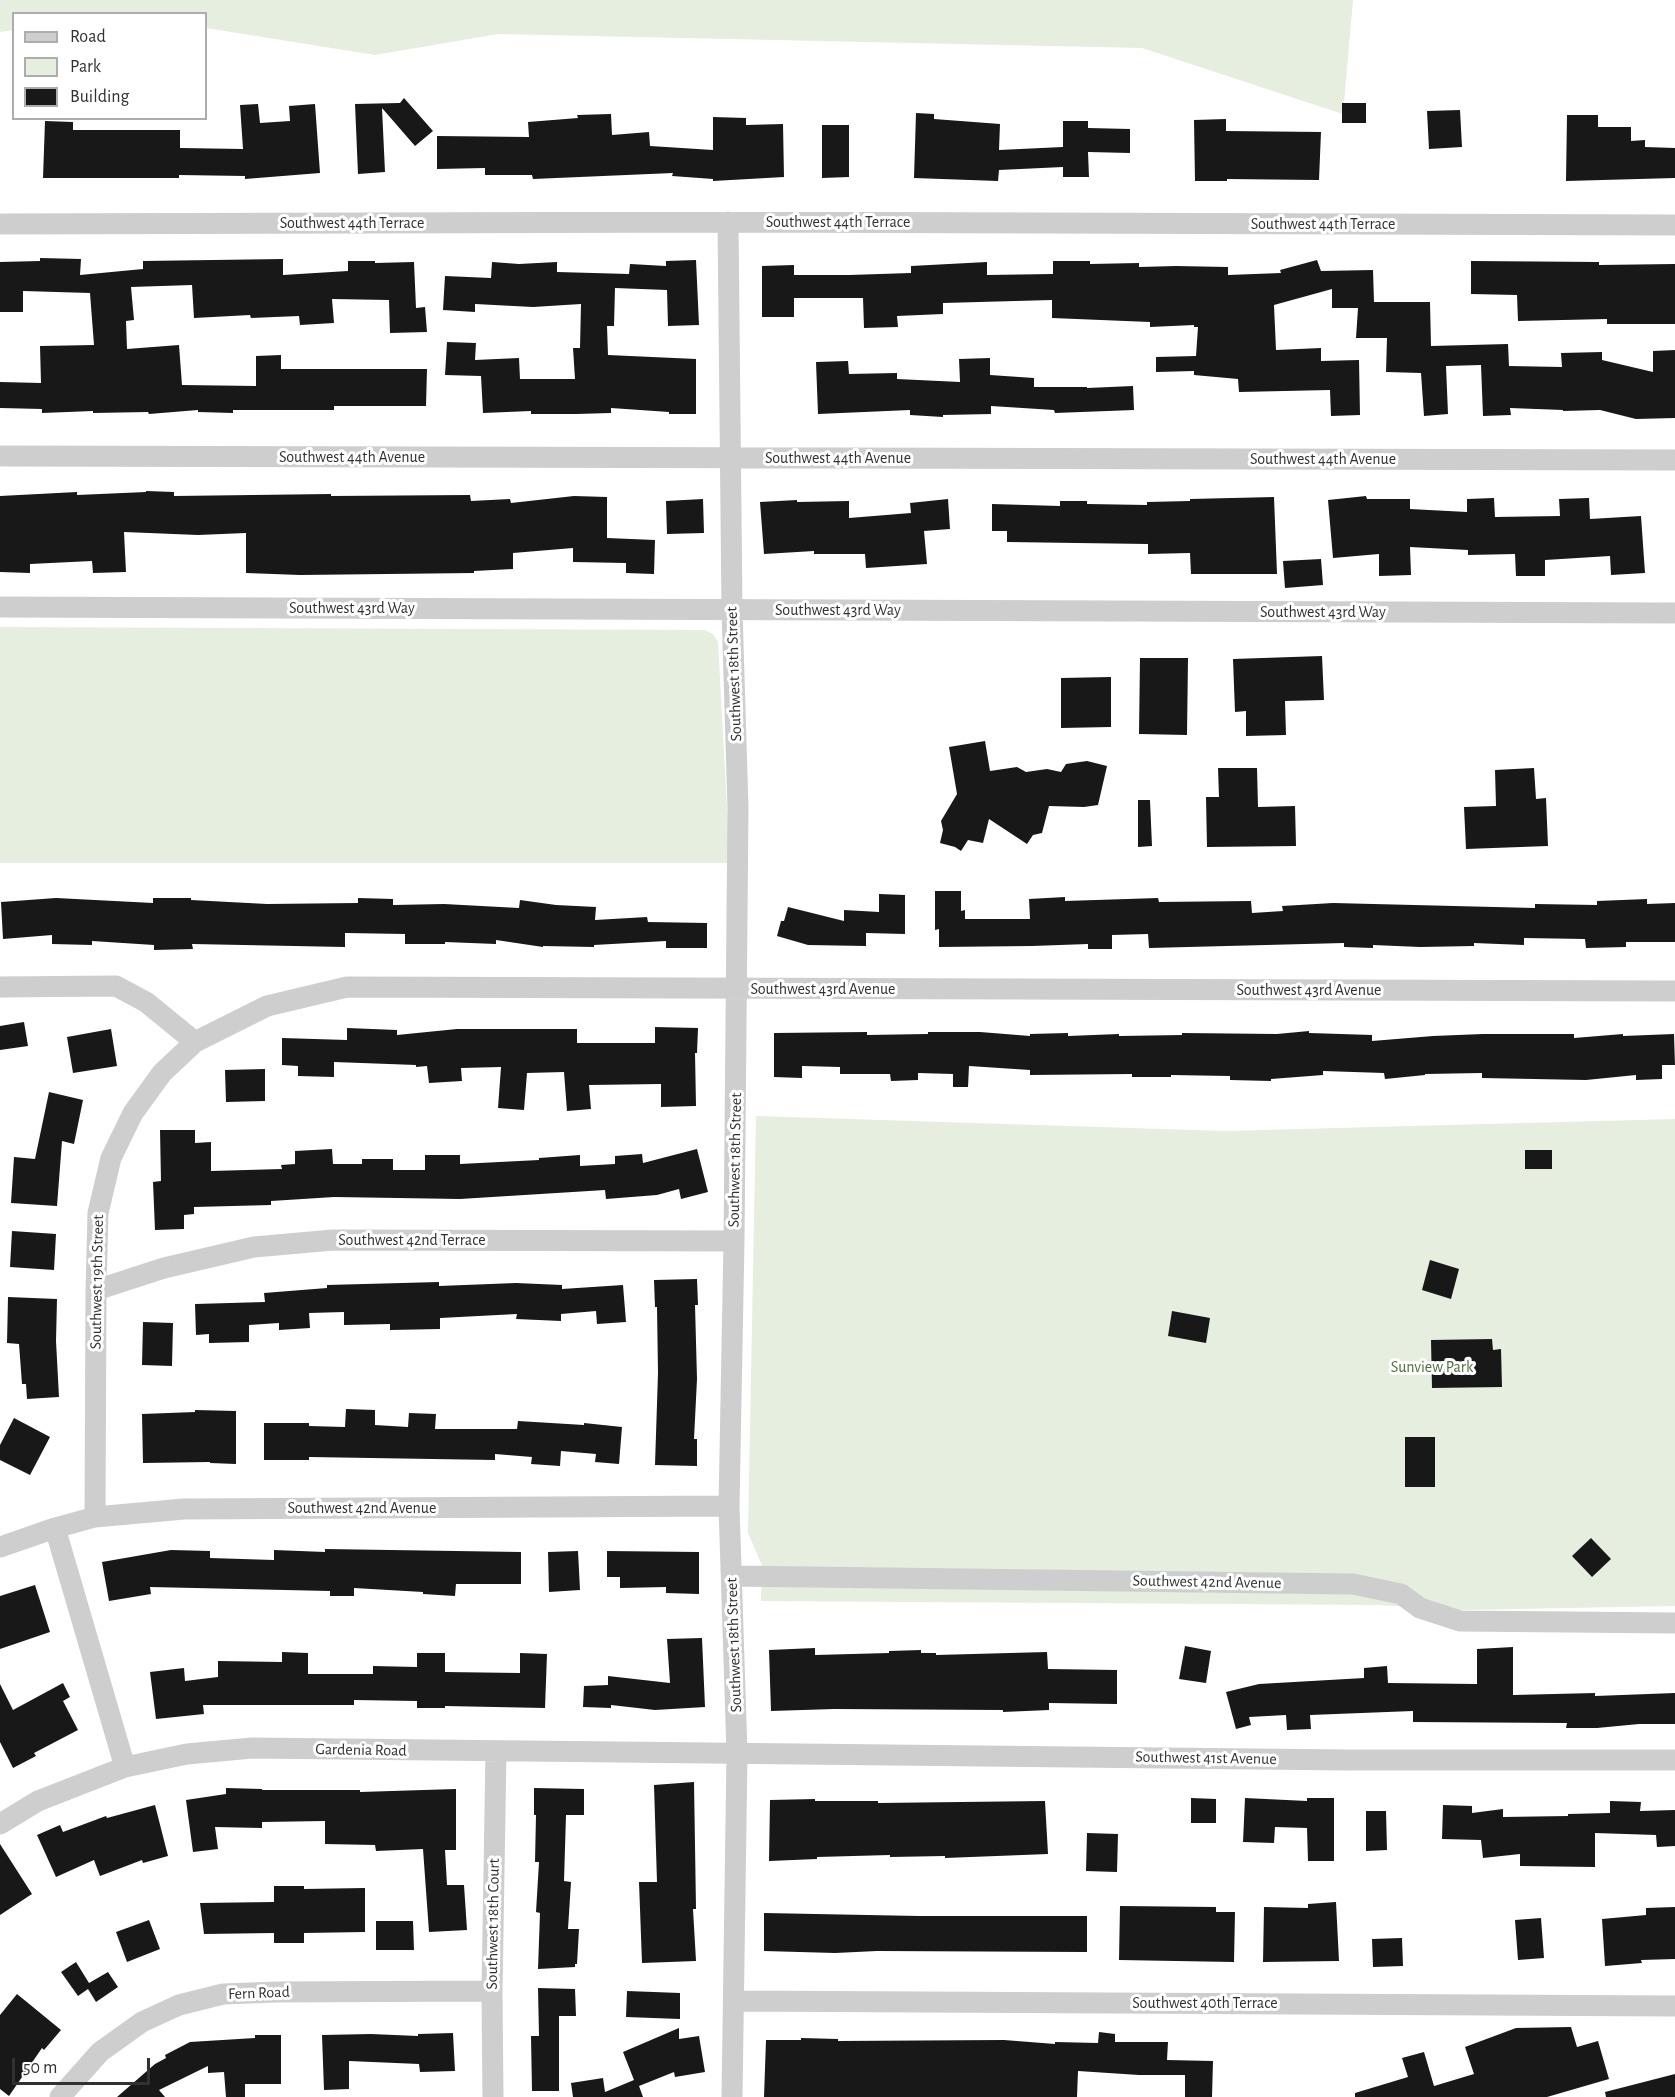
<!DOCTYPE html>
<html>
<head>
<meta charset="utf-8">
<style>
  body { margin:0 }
  #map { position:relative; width:1675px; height:2097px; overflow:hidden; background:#fff; font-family:"Alegreya Sans",sans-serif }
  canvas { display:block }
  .legend { position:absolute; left:12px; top:12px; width:195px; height:108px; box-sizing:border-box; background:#fff; border:2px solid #adadad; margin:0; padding:8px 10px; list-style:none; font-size:18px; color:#313131 }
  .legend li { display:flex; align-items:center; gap:12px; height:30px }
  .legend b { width:30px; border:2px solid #adadad }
  .scale { position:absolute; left:12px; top:2058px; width:138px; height:27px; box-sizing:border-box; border:3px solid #313131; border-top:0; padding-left:8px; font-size:18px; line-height:21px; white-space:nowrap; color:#313131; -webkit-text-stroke:4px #fff; paint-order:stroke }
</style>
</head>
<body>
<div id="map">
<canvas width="1675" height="2097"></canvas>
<ul class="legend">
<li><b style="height:8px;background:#cecece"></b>Road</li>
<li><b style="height:16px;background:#e5eedf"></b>Park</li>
<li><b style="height:16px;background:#181818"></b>Building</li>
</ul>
<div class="scale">50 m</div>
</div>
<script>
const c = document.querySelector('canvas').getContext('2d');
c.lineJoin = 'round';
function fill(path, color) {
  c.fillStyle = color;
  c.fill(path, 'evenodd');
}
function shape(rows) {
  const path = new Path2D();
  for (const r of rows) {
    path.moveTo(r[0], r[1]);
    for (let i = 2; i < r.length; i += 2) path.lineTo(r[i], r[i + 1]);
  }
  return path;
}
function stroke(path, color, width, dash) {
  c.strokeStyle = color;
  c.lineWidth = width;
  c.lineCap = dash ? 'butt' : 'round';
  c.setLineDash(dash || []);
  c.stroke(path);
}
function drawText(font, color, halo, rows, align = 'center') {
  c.font = font + ' "Alegreya Sans",sans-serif';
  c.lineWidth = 6;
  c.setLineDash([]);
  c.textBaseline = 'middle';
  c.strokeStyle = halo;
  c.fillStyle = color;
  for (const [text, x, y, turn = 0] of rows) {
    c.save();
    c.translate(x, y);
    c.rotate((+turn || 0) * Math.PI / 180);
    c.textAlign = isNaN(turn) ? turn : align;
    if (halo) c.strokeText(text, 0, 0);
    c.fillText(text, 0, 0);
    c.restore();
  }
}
const green = shape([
  [0,0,1353,0,1343,114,1142,48,498,34,375,55,206,28,206,14,14,14,13,30,0,32],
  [0,627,704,630,713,634,718,642,730,863,0,863],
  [756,1116,1224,1131,1675,1119,1675,1606,1461,1610,1376,1605,761,1601,762,1565,748,1533]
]);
const building = shape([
  [404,98,433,131,415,146,382,108,385,172,358,174,355,104,400,103],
  [1342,103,1366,103,1366,123,1342,123],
  [258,104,260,123,290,121,289,106,315,104,320,173,245,179,245,176,179,175,179,178,43,178,45,121,73,122,73,130,180,130,180,148,243,149,240,105],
  [1460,110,1462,147,1429,149,1427,111],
  [916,113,934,114,934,119,1000,124,999,150,1063,147,1063,121,1088,121,1088,128,1130,129,1130,153,1088,152,1089,177,1063,177,1063,167,999,170,998,181,914,178],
  [611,114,612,135,649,132,650,146,713,150,713,117,746,118,746,125,783,124,784,177,713,181,713,179,672,176,673,173,533,179,532,175,485,175,485,168,437,169,437,136,529,137,528,122,578,118,577,115],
  [1567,115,1598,115,1598,127,1631,127,1631,141,1645,140,1645,147,1675,148,1675,178,1566,181],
  [1226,119,1226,131,1321,132,1319,180,1227,179,1227,181,1195,181,1194,120],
  [822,125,849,125,849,177,822,178],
  [40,258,81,259,80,275,143,269,143,261,283,259,283,275,348,271,348,261,375,261,375,263,414,262,416,308,425,307,427,332,390,333,389,300,332,299,334,323,300,325,299,316,251,318,250,315,194,318,192,285,131,287,134,320,126,321,127,349,179,345,182,385,256,386,256,356,281,355,281,369,427,369,426,406,334,406,334,410,233,410,233,413,198,412,198,410,149,414,148,412,93,413,93,411,42,413,42,409,0,408,0,382,41,383,40,346,94,345,90,293,23,291,23,312,0,312,0,262,40,261],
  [696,260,699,325,668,326,667,290,615,288,614,326,607,326,608,355,696,359,696,414,669,414,669,412,611,408,611,413,576,414,531,414,531,411,483,413,481,376,445,375,447,342,476,343,475,360,519,358,520,379,575,379,573,348,580,348,581,304,533,307,475,304,475,312,443,310,445,276,491,278,492,262,519,264,557,262,557,272,629,274,630,264,666,266,666,261],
  [1317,260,1321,271,1373,270,1374,302,1430,302,1431,346,1508,344,1509,366,1562,367,1561,353,1602,352,1602,360,1653,372,1653,351,1675,350,1675,418,1636,419,1600,410,1563,411,1563,410,1510,408,1511,415,1483,416,1481,365,1446,366,1448,414,1424,416,1421,373,1386,372,1387,338,1356,338,1358,308,1332,308,1332,289,1274,305,1276,350,1321,348,1321,361,1359,360,1360,415,1331,416,1330,390,1239,392,1238,379,1194,375,1194,371,1156,372,1156,357,1196,356,1198,327,1194,327,1194,325,1150,327,1150,322,1052,318,1052,300,943,303,943,314,897,316,898,327,864,328,863,298,794,298,794,317,762,317,762,266,794,265,794,275,849,275,911,273,911,266,987,262,987,275,1053,274,1053,261,1090,261,1090,264,1139,263,1139,267,1176,266,1228,267,1228,275,1281,273,1280,270],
  [1471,261,1599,262,1599,265,1675,264,1675,324,1607,324,1607,319,1518,321,1517,295,1471,294],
  [990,358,990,375,1034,378,1034,387,1087,387,1087,388,1133,386,1134,410,1055,413,1054,410,991,406,991,414,943,415,943,417,910,415,910,410,818,414,816,362,848,361,849,374,897,373,897,379,960,382,959,359],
  [146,491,174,492,174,496,331,494,331,496,470,495,471,501,510,499,511,503,574,496,607,497,607,538,655,540,654,574,626,573,626,563,573,562,573,548,513,553,513,569,474,571,474,573,300,575,246,573,246,533,198,535,124,532,126,572,93,573,92,561,30,564,30,573,0,572,0,496,77,492,77,495,146,492],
  [1366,496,1367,499,1410,499,1410,509,1467,512,1467,499,1494,498,1495,517,1560,516,1559,499,1589,498,1590,519,1641,516,1645,573,1611,575,1610,556,1545,560,1545,576,1516,576,1515,554,1468,555,1468,550,1410,547,1411,575,1379,576,1379,554,1333,558,1328,500],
  [1274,497,1277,574,1191,574,1190,553,1148,554,1148,544,1007,542,1007,531,992,531,992,504,1060,506,1060,501,1087,501,1087,504,1147,505,1147,502,1190,501,1190,499],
  [703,499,704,533,667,534,666,501],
  [948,499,950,529,924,531,927,564,866,568,865,554,814,554,814,551,764,554,760,502,797,500,797,502,849,501,849,518,911,513,910,503],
  [1321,559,1323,585,1285,588,1283,561],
  [1322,656,1324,700,1285,701,1286,735,1246,736,1246,711,1235,712,1233,659],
  [1140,658,1188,658,1187,735,1139,734],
  [1111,677,1111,727,1061,728,1061,678],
  [985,741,990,771,1017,767,1026,772,1047,769,1061,772,1066,764,1087,761,1107,766,1098,805,1084,807,1049,806,1042,833,1033,835,1027,844,989,819,983,843,968,840,961,851,955,847,940,843,943,830,941,821,957,794,949,747],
  [1218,768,1257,768,1258,807,1295,806,1296,846,1207,847,1206,797,1219,797],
  [1534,768,1536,799,1546,798,1548,846,1466,849,1464,807,1496,806,1495,770],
  [1138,800,1150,800,1152,846,1138,847],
  [935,891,961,891,961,911,965,910,965,919,1030,919,1029,899,1065,897,1065,901,1158,898,1159,902,1251,901,1252,913,1283,911,1282,906,1333,903,1535,908,1535,904,1597,905,1597,901,1647,899,1647,904,1675,903,1675,942,1626,942,1626,947,1586,948,1585,939,1524,938,1524,945,1474,943,1474,946,1420,947,1373,945,1373,948,1344,947,1344,943,1149,948,1148,934,1112,935,1112,949,1088,949,1088,944,1032,946,939,947,939,929,935,930],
  [879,894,905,895,905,934,866,933,866,946,808,945,777,936,781,921,784,921,788,907,844,921,844,910,879,912],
  [56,898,153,903,153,898,191,898,191,900,267,904,358,903,358,898,393,899,393,905,444,904,519,908,520,900,556,905,596,907,595,920,647,917,648,922,707,923,707,948,666,948,666,941,594,945,594,947,543,946,543,947,496,940,496,944,445,942,445,944,405,944,405,934,345,933,345,947,192,944,193,949,154,950,154,945,92,941,92,945,52,944,52,935,3,939,1,902],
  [24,1022,28,1046,0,1050,0,1026],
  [655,1027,698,1028,697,1053,695,1053,696,1106,661,1107,661,1084,589,1085,591,1109,567,1111,564,1072,527,1073,524,1110,498,1108,501,1067,461,1068,462,1081,429,1083,427,1066,416,1067,416,1065,334,1062,334,1077,298,1076,298,1066,282,1065,282,1038,347,1040,347,1028,397,1030,397,1035,457,1029,577,1029,577,1043,655,1043],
  [111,1029,117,1066,73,1073,67,1037],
  [1309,1031,1309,1033,1372,1035,1372,1041,1433,1036,1483,1034,1574,1034,1574,1038,1623,1034,1623,1036,1674,1034,1675,1065,1662,1065,1662,1079,1636,1080,1636,1075,1586,1080,1482,1078,1482,1073,1425,1074,1425,1075,1385,1079,1384,1073,1323,1071,1323,1075,1271,1079,1271,1081,1230,1080,1230,1076,1171,1075,1171,1077,1132,1077,1132,1074,1030,1075,1030,1070,969,1066,968,1087,953,1087,953,1074,918,1073,918,1080,891,1081,890,1074,840,1074,840,1067,802,1066,802,1078,774,1077,774,1033,867,1032,867,1035,928,1034,928,1032,980,1032,1030,1036,1030,1034,1068,1033,1068,1036,1119,1034,1119,1036,1182,1035,1182,1033,1277,1034],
  [265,1069,265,1101,226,1102,225,1070],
  [49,1092,83,1100,74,1144,62,1141,57,1206,11,1203,14,1157,35,1159],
  [160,1130,195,1130,195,1143,211,1142,211,1171,282,1169,281,1165,295,1164,295,1151,332,1149,333,1164,362,1164,362,1159,393,1159,393,1170,425,1170,425,1155,460,1155,460,1164,539,1160,539,1158,580,1155,580,1166,615,1164,615,1156,642,1154,643,1163,697,1149,708,1192,681,1199,679,1189,657,1195,606,1199,605,1190,460,1199,334,1197,271,1201,271,1205,194,1207,194,1214,184,1215,184,1229,155,1230,153,1182,161,1181],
  [1525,1150,1552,1150,1552,1169,1525,1169],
  [12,1231,56,1234,54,1270,10,1267],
  [1430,1260,1459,1269,1451,1299,1422,1290],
  [697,1279,698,1305,695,1305,697,1379,694,1439,697,1439,697,1466,655,1465,658,1373,657,1307,655,1307,654,1280],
  [439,1282,439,1286,516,1283,562,1285,562,1289,623,1285,626,1322,597,1324,596,1311,561,1314,561,1321,516,1319,517,1314,440,1318,440,1329,390,1330,390,1324,344,1325,344,1312,309,1313,310,1328,279,1330,279,1323,249,1325,249,1342,209,1343,209,1334,196,1335,195,1304,265,1302,264,1293,327,1288,327,1285],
  [8,1297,57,1299,56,1341,59,1397,27,1399,26,1384,22,1384,19,1344,7,1343],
  [1172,1311,1210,1318,1206,1343,1168,1336],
  [143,1322,173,1323,172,1366,142,1365],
  [1492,1339,1493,1350,1501,1349,1502,1387,1432,1388,1431,1340],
  [346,1409,375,1410,375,1425,408,1427,409,1413,436,1414,435,1429,517,1429,518,1421,584,1425,584,1423,622,1427,619,1464,595,1462,596,1454,561,1451,560,1466,531,1464,532,1457,495,1454,495,1460,309,1457,309,1460,264,1460,264,1423,309,1423,309,1426,345,1427],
  [195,1410,236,1411,236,1464,210,1463,210,1462,143,1463,142,1414,195,1412],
  [14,1418,50,1437,30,1475,0,1460,0,1445],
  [1405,1437,1435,1437,1435,1487,1405,1487],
  [1591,1538,1611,1559,1592,1577,1572,1556],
  [325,1549,521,1552,521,1584,456,1584,455,1596,423,1594,423,1592,354,1588,354,1596,330,1596,330,1591,150,1587,151,1594,109,1601,102,1562,171,1550,210,1551,210,1558,274,1560,274,1550,325,1552],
  [578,1551,580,1590,549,1592,548,1552],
  [607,1551,699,1552,699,1594,666,1593,666,1587,620,1588,620,1577,607,1577],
  [35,1585,50,1632,0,1649,0,1596],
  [702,1638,705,1707,655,1710,611,1705,611,1708,583,1707,584,1686,608,1685,608,1676,670,1683,667,1639],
  [1185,1646,1211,1651,1206,1683,1179,1679],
  [1513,1647,1513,1695,1595,1693,1595,1696,1675,1693,1675,1724,1639,1724,1597,1728,1566,1728,1567,1723,1413,1722,1413,1711,1310,1715,1311,1729,1287,1730,1286,1715,1249,1717,1251,1725,1236,1729,1226,1692,1259,1684,1364,1678,1364,1668,1387,1666,1388,1683,1477,1684,1477,1649],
  [815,1648,815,1655,889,1653,889,1651,921,1650,921,1653,936,1653,936,1655,1047,1652,1048,1669,1117,1670,1117,1704,1049,1703,1049,1710,1003,1712,1003,1710,834,1709,771,1711,769,1650],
  [282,1652,308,1653,308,1674,373,1674,373,1666,417,1667,417,1653,445,1653,445,1672,520,1673,520,1653,547,1654,545,1708,445,1706,445,1708,417,1708,417,1701,354,1700,354,1705,203,1705,204,1714,156,1719,150,1672,184,1668,185,1681,218,1677,218,1661,282,1662],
  [63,1683,70,1697,63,1701,78,1730,34,1753,36,1756,13,1768,0,1742,0,1684,13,1710],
  [694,1782,696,1909,693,1909,696,1961,642,1963,639,1882,657,1882,654,1785],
  [226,1788,262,1789,262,1790,360,1790,360,1792,456,1789,456,1850,445,1850,447,1885,464,1885,467,1930,429,1932,423,1849,376,1851,375,1845,325,1844,325,1821,262,1822,262,1828,215,1827,218,1849,193,1852,186,1800,226,1794],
  [534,1788,584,1789,584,1815,566,1815,564,1881,571,1882,568,1929,579,1929,577,1964,575,1964,575,1967,538,1969,540,1913,536,1912,539,1862,535,1862,536,1815,534,1815],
  [1191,1798,1216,1799,1216,1823,1191,1823],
  [1245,1798,1307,1801,1307,1798,1334,1798,1334,1861,1308,1861,1307,1828,1275,1827,1274,1843,1243,1842],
  [815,1799,815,1801,878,1801,878,1803,1045,1801,1048,1854,945,1858,945,1856,890,1857,890,1855,817,1857,817,1859,769,1861,770,1800],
  [1610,1801,1641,1802,1640,1811,1675,1810,1675,1846,1657,1847,1656,1835,1595,1833,1595,1867,1520,1866,1520,1854,1483,1858,1481,1840,1442,1839,1443,1805,1472,1806,1472,1813,1503,1809,1503,1817,1568,1816,1568,1814,1610,1813],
  [155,1805,168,1856,143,1863,142,1860,100,1876,94,1860,56,1877,37,1835,60,1825,63,1832,106,1816,107,1818],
  [1366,1811,1386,1811,1387,1850,1366,1851],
  [1087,1833,1118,1834,1117,1872,1086,1871],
  [0,1844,32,1894,0,1915],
  [274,1886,304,1886,304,1889,365,1888,365,1932,304,1933,304,1943,274,1943,274,1933,204,1934,200,1903,274,1902],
  [1336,1902,1339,1961,1263,1962,1264,1907,1308,1908,1308,1904],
  [1120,1906,1216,1907,1216,1912,1235,1912,1234,1962,1119,1960],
  [1675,1907,1675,1959,1641,1960,1642,1963,1605,1966,1602,1919,1646,1915,1646,1908],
  [764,1913,919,1916,1087,1916,1087,1952,877,1951,835,1953,764,1951],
  [1541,1918,1544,1958,1518,1960,1515,1920],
  [149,1920,160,1949,127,1962,116,1932],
  [376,1921,413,1921,414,1950,376,1950],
  [1402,1938,1403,1966,1373,1967,1372,1939],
  [76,1962,89,1983,108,1972,118,1987,96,2002,88,1989,78,1996,61,1972],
  [538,1988,575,1989,576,2016,559,2016,559,2091,532,2091,531,2036,539,2036],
  [627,1991,680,1993,680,2019,626,2017],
  [17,1994,61,2030,44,2050,42,2048,9,2096,0,2089,0,2015],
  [1571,2027,1577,2047,1598,2041,1609,2079,1547,2097,1355,2097,1355,2093,1408,2077,1402,2058,1424,2052,1434,2086,1474,2074,1465,2047,1516,2028],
  [679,2028,679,2039,699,2036,705,2072,675,2077,674,2072,639,2086,643,2097,573,2097,571,2083,603,2078,605,2092,634,2080,623,2052],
  [1099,2032,1115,2034,1115,2042,1168,2042,1167,2060,1213,2061,1212,2097,1185,2097,1185,2075,1139,2075,1078,2071,1077,2097,764,2097,766,2040,801,2040,801,2038,838,2039,838,2041,1004,2040,1055,2044,1055,2042,1098,2043],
  [453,2033,455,2071,420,2072,419,2064,349,2061,349,2089,324,2090,322,2035,371,2034,418,2036,418,2034],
  [255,2035,281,2035,281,2084,245,2084,245,2097,226,2097,224,2072,208,2073,208,2066,159,2090,165,2097,117,2097,155,2064,166,2058,165,2055,190,2042,255,2038],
  [1675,2074,1675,2097,1606,2097,1605,2092]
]);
const minor = shape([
  [728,222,732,610,738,808,734,1241,729,1506,737,1753,732,2097],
  [0,224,728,222,1675,225],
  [0,456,1675,460],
  [0,607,1675,613],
  [0,987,116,986,146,1002,195,1042,267,1006,347,987,1675,991],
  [96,1290,164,1268,254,1247,333,1240,734,1241],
  [95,1517,96,1290,98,1213,111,1158,133,1113,162,1073,195,1042],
  [55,1528,125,1767],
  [0,1547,55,1528,95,1517,184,1509,729,1506],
  [732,1576,1353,1584,1401,1594,1420,1608,1460,1621,1675,1623],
  [0,1824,38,1801,125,1767,187,1754,252,1748,1347,1760,1675,1760],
  [734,2001,1675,2006],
  [60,2097,100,2052,142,2022,179,2005,223,1994,277,1992,492,1991],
  [493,2097,492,1991,496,1751]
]);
const streetNames = [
  ["Southwest 44th Terrace",838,222],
  ["Southwest 44th Terrace",352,223],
  ["Southwest 44th Terrace",1323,224],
  ["Southwest 44th Avenue",352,457],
  ["Southwest 44th Avenue",838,458],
  ["Southwest 44th Avenue",1323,459],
  ["Southwest 43rd Way",352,608],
  ["Southwest 43rd Way",838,610],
  ["Southwest 43rd Way",1323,612],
  ["Southwest 18th Street",734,674,-92],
  ["Southwest 43rd Avenue",823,989],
  ["Southwest 43rd Avenue",1309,990],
  ["Southwest 18th Street",735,1160,-89],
  ["Southwest 42nd Terrace",412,1240],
  ["Southwest 19th Street",97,1282,-89],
  ["Southwest 42nd Avenue",362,1508],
  ["Southwest 42nd Avenue",1207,1582,1],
  ["Southwest 18th Street",734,1645,-92],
  ["Gardenia Road",361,1750,1],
  ["Southwest 41st Avenue",1206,1758,1],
  ["Southwest 18th Court",493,1924,-89],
  ["Fern Road",259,1993,-2],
  ["Southwest 40th Terrace",1205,2003]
];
const parkNames = [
  ["Sunview Park",1432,1367]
];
fill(green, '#e5eedf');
fill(building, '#181818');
stroke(minor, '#cecece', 21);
drawText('16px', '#313131', '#fff', streetNames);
drawText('16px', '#4b703c', '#fff', parkNames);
</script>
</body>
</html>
